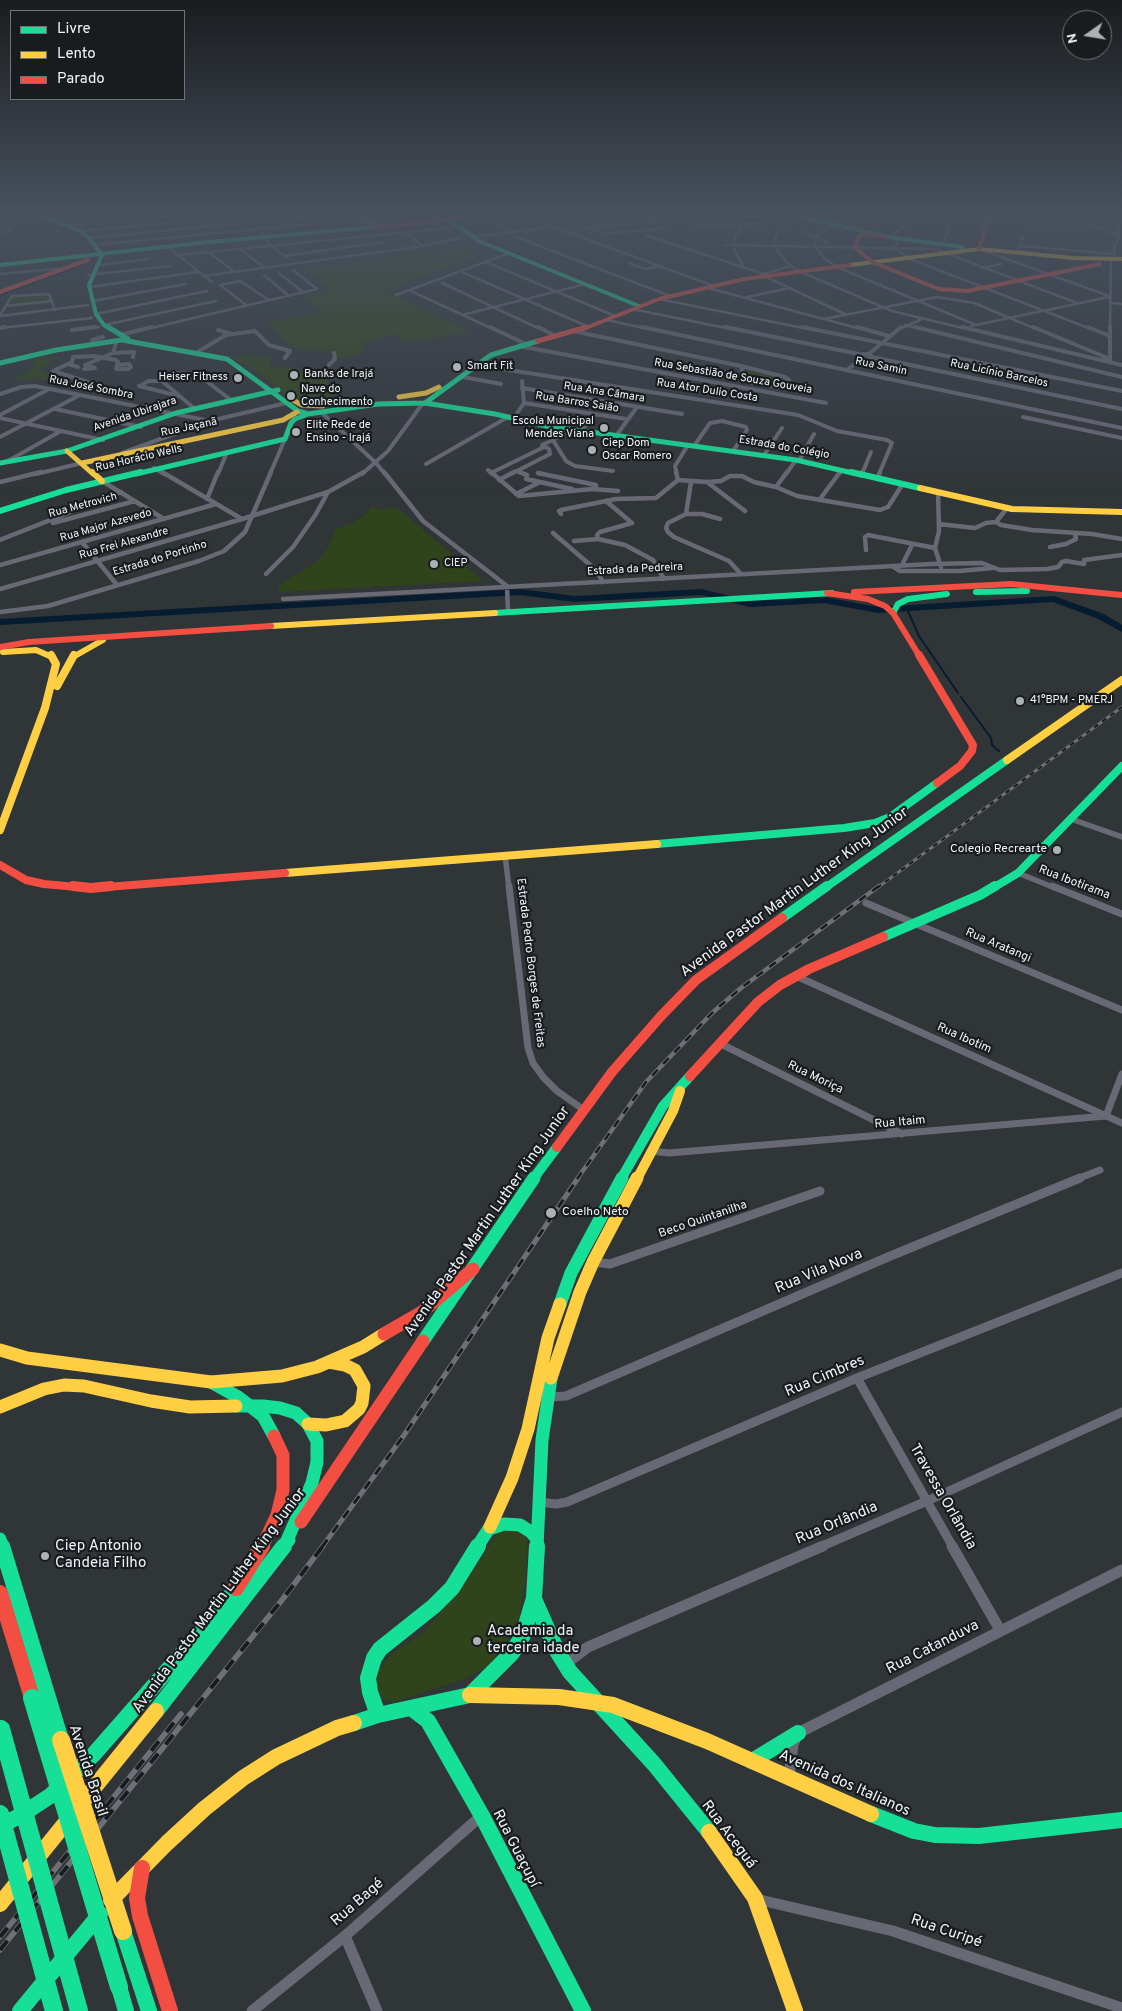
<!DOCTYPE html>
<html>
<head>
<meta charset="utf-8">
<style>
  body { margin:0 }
  #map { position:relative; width:1122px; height:2011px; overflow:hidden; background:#303538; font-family:Overpass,sans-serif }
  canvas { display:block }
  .legend { position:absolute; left:10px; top:10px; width:175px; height:90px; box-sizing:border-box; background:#191c1f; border:1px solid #6f7276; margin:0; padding:6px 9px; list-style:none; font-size:15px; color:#eff4f8 }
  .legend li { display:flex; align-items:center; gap:10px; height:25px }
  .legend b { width:25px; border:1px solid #6f7276 }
  .north { position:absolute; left:1062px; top:10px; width:50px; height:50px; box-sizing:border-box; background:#191c1f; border:1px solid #6f7276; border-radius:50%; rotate:257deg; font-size:14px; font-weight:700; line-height:20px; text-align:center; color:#eff4f8 }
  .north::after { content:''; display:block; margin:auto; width:18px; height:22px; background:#acb1b5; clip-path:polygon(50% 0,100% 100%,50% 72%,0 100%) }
</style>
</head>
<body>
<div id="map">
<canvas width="1122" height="2011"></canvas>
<ul class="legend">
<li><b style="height:6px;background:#16e098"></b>Livre</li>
<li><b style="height:6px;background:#ffcf43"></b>Lento</li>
<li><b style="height:6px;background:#f24e42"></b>Parado</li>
</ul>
<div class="north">N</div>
</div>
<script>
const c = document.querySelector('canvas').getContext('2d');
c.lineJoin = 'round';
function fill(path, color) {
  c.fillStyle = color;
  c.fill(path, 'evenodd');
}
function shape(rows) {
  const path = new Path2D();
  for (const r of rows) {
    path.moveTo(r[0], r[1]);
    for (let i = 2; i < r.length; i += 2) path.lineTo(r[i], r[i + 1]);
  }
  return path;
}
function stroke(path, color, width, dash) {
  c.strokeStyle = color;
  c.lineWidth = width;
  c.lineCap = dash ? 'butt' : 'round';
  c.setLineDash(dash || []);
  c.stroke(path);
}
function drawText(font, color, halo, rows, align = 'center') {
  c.font = font + ' Overpass,sans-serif';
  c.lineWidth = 4.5;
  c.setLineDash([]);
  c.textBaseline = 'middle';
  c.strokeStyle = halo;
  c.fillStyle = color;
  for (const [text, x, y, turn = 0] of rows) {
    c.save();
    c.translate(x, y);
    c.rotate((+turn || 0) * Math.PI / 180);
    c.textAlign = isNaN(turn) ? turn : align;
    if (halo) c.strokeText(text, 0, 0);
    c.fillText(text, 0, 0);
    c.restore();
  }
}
const green = shape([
  [1034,213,1100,217,1114,221,1114,237,1076,233,1056,228,1026,225,1029,217],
  [462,246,477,256,387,291,470,332,402,343,394,334,363,343,363,353,352,355,350,358,336,358,334,353,326,354,325,350,304,351,290,346,267,322,322,312,300,295,330,290,303,269],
  [50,294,48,301,7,306,13,296],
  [52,356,51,362,41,371,58,376,49,380,32,378,26,381,12,377,22,375,33,367,33,359],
  [230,356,270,357,270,366,317,372,328,377,332,404,311,405,296,403,257,372],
  [746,370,784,379,787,380,779,387,746,380,743,371],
  [372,506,381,510,396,507,481,579,481,581,279,592,279,586,318,561,328,548,336,529,353,523,364,516],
  [507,1525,522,1528,527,1541,526,1578,519,1619,503,1648,489,1665,467,1678,394,1702,383,1699,377,1687,378,1671,391,1654,423,1633,463,1586,497,1534]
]);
const stream = shape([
  [907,609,919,636,958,693],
  [961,697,991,738,992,745,999,751]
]);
const river = shape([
  [1108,213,1122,213,1122,216,1111,215,1108,213],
  [82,262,84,265,0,296,0,292,82,262],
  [520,589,575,596,701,589,750,601,824,597,878,607,1054,596,1104,614,1122,625,1122,632,1096,618,1053,602,878,613,824,603,750,607,701,595,575,602,520,595,0,625,0,619,520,589]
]);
const streetFar6 = shape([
  [483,213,516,237,670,296],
  [525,213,553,227,714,286],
  [563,213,581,225,605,234,668,228],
  [589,213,614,216],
  [644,213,650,218,657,218],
  [667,213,680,221,702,226,788,222],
  [856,213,825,229,816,237,815,247,825,259,839,268,976,325],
  [909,213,951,221,943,245],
  [1024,213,1027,215,1048,215,1088,222,1119,237],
  [1066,213,1099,216,1117,220,1119,237,1114,246,1115,258],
  [793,216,777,233,774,241,774,246,787,263,801,272,892,311,967,329],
  [359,217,399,213],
  [539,217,557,213],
  [95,218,127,215],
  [805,218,818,213],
  [0,223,100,213],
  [1019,223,1026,215],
  [498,224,522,220],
  [0,225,11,230,1,232],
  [742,225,735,236,734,245,735,252,744,267],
  [67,226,197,213],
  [258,226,269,244,287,258],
  [802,228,809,234,829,243],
  [848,228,880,213],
  [83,231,272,213],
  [405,233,423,246],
  [568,233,607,225,792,214],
  [645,235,767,275],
  [472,237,553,227],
  [890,237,919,215],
  [90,238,344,213],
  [899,239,896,245,897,250,910,259,1091,329],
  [94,245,362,219],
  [726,245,935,249],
  [1021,246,1021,238,1025,237],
  [168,247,212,282],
  [240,249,265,268],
  [979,249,1109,296],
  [938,250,1077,303],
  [208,252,235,272],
  [1018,253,1019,246,1022,246,1114,254],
  [179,255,459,227],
  [284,256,384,242],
  [486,262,615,316],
  [629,263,645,269,660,266],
  [99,265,149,259],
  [982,268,1001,264],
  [462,272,589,327],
  [279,273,304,293],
  [0,274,66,268],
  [763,274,791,266],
  [88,275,170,266],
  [264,275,289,296],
  [204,276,416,247,461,238],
  [764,276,847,315],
  [442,283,540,329],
  [89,287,198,272],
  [708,288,861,329],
  [411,291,493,329],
  [396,295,507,254],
  [747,297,790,288],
  [659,299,808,329],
  [93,301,186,284],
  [1111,303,1122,304],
  [246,305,220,285,240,281,269,300],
  [6,306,52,301],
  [632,309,731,329],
  [96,314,207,291],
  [0,315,12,296,49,294,55,310],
  [462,315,586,284],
  [0,316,88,305],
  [824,319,937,297,974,303,1036,329],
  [607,320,648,329],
  [104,325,216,301],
  [905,325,920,329],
  [971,326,1109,297],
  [0,328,92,318],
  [84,329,99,327],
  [147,329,317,289,293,270],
  [900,329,922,319],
  [1110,329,1111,261]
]);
const streetFar5 = shape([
  [490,327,526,344],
  [538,327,556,336],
  [642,327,1122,428],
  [725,327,859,354],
  [802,327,1122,391],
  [857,327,889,336],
  [915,327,1122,377],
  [962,327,1122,365],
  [1033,327,1110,359],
  [1088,327,1110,336],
  [0,328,5,327],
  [72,330,95,327],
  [218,330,232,334],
  [573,331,741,366],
  [120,335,152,327],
  [92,340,103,337],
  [519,346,826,403],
  [199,351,226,335,255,331,269,345,290,351,285,358],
  [113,353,134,352,133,357],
  [863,354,869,354,872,357,866,359,859,357,863,354],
  [869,354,901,327],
  [872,357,1122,409],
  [1110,361,1110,327],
  [68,364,53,371,88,382],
  [129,364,131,367,128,369,116,369,117,365,129,364],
  [85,365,113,353,116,343],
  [329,365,335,359,334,353],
  [477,365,798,415,837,431,887,440,892,443,879,474],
  [741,366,785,377,789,380,784,386,779,387,748,382,744,378,741,366],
  [78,367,68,364,72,362,73,357,94,356,116,360,118,362,117,365],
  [84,369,95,368,85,365],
  [848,369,863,358],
  [463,377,501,384],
  [162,381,166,376,176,373,197,374,231,400],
  [162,381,149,381,139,386,179,396],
  [162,381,195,409],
  [522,388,682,414],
  [0,394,21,387,35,386,210,421],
  [524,403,626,419],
  [55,409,141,427],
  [321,412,376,463,385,474],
  [0,415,49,389],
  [1023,417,1122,438],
  [0,418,103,440],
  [514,418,524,403,522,381],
  [570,430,553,440,566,461,575,466,613,471],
  [581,431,595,415],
  [616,436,637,407],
  [0,437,80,395],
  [694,446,710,423,722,421,746,427,747,430,733,451],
  [122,453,210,421,286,403],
  [764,455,782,428],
  [799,461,814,434],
  [6,462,61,431],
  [426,464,508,417],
  [154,468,164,474],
  [488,470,492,474],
  [516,471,523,474],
  [491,473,544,447],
  [538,473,541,474],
  [36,474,82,463],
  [218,474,227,452],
  [270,474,285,439],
  [362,474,388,451,423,403],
  [511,474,550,454,549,449,542,445,553,440],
  [677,474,675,466,688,445],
  [786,474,796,460],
  [839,474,841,471],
  [862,474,871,452]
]);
const streetFar4 = shape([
  [162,472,242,519],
  [384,472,423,521,507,586,508,611],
  [491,472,519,496,592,489,618,491],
  [520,472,527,475,526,479,572,489],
  [676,472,678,480],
  [787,472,776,487,797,496,880,510,888,507,902,485],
  [538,473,596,485,596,487],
  [861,476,862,472],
  [877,479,880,472],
  [499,480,514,472],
  [678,480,707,482,745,511],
  [102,481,164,519],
  [0,482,41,472],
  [691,482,686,514,668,523,666,528,668,532,674,537,729,561,740,573],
  [707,482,721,481,730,476,742,476,754,482,776,487],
  [938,492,939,531,935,548,941,567],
  [516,494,540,482],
  [207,499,218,472],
  [820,499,840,472],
  [561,514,559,511,561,510,616,499,656,498,678,480],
  [686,514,702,514,720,519],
  [996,522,1001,525,1032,530,1092,534,1122,539],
  [53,523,135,501],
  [939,524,975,528,986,523,996,522,1007,508],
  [553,533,595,569,603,582],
  [598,539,597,535,600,532,632,523,606,501],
  [0,540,121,492],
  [574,541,598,539,625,545,653,560,664,579],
  [82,542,117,585],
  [1050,547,1066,544,1076,539,1075,534],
  [866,550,865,537,868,535,935,548],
  [0,565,216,504],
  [902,565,912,545],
  [892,566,900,571,960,571,992,568],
  [266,574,293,547,316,514,328,492],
  [0,589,242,519,328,492,364,472],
  [283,599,931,564,982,563,1000,570,1047,569,1058,567,1062,562,1066,561,1084,564,1084,560,1122,555],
  [0,612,48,606,199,561,224,551,245,532,271,472]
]);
const streetFar3 = shape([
  [1071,819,1122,837],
  [505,855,509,888],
  [1018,873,1055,888]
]);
const streetFar2 = shape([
  [509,886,528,1048,533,1063,543,1077,557,1091,584,1110],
  [1052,886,1122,914],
  [866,903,1122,1010],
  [796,976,1122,1123],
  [719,1043,902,1134],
  [1106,1116,1122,1074],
  [651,1151,669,1153,1106,1116],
  [1077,1179,1100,1170]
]);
const streetFar1 = shape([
  [593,1262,610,1264,820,1191],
  [857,1378,953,1547],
  [548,1397,566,1396,888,1257,1080,1178],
  [539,1502,556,1504,567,1502,857,1378,1122,1273],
  [820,1547,927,1501,1122,1412]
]);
const street = shape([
  [952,1546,1000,1630],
  [565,1664,588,1647,823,1546],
  [789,1776,793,1745,798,1733,1122,1570],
  [756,1899,893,1931,1122,2008],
  [345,1936,377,2011],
  [252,2011,345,1936,481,1816]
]);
const fastFar6 = shape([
  [31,213,79,230,88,237,102,255,89,285,96,314,104,325,110,329],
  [352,213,373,224,373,228],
  [785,213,888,237,962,247],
  [449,220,481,242,639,306],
  [0,265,199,243,374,227]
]);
const fastFar5 = shape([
  [108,327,128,339],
  [122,340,227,359,298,411,308,414,378,404,425,403,491,355,538,341],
  [0,363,56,350,128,339],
  [425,403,495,414,546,426,796,460,857,474],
  [0,463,67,451,176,413,278,390],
  [136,474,285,439,291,423,295,419,308,414]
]);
const fastFar4 = shape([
  [851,472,920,488],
  [0,511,66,490,141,472],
  [976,592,1027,591],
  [495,613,832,593],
  [893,613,898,604,908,599,947,594]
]);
const fastFar3 = shape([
  [657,844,844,828,875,823,890,817,937,783],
  [825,888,1007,760],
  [993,888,1018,873,1122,766]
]);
const fastFar2 = shape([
  [782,918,827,886],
  [883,937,980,895,995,886],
  [533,1179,557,1147],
  [621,1179,663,1106,690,1076]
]);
const fastFar1 = shape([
  [560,1304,571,1273,622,1178],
  [423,1341,534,1178],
  [211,1382,238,1397,263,1416,274,1436],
  [236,1406,263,1406,280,1408,296,1413,308,1424,317,1441,317,1462,312,1483,285,1545],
  [489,1529,504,1524,520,1525,531,1532,537,1539],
  [0,1539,2,1547],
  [283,1547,289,1540],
  [477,1547,490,1527],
  [537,1547,542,1440,551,1378]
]);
const fast = shape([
  [2,1546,61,1740],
  [534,1599,557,1651,570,1672,654,1764,709,1832],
  [411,1708,428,1721,482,1816,583,2011],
  [156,1711,284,1546],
  [378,1715,370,1692,368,1678,374,1658,380,1649,434,1606,452,1588,478,1546],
  [354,1723,378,1715,470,1695,512,1653,523,1635,534,1598,537,1546],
  [752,1761,798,1733],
  [871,1814,914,1831,935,1835,979,1836,1122,1820],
  [0,1823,8,1822,21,1815,50,1796,94,1754,222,1608,236,1588],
  [123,1931,149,2011],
  [119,1987,126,2011],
  [20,2011,100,1914]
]);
const slowFar6 = shape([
  [850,265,979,249,1074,258,1122,259]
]);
const slowFar5 = shape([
  [399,397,426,393,439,387],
  [289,398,302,405,323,406],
  [67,451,93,474],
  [82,463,283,420,297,412]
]);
const slowFar4 = shape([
  [92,472,102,481],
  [920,488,1012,509,1122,512],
  [271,626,495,613],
  [3,652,36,650,52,657],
  [73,657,103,640]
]);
const slowFar3 = shape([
  [57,686,74,655],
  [1007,760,1122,680],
  [0,830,45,708,56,664,51,655],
  [285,873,657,844]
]);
const slowFar2 = shape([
  [637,1179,673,1111,680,1091]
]);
const slowFar1 = shape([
  [0,1350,27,1358,211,1382,282,1376,317,1367,363,1347,384,1334],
  [551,1378,580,1292,593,1262,637,1178],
  [0,1407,44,1389,64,1385,84,1386,151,1401,190,1407,236,1406],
  [308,1424,326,1425,345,1421,359,1409,362,1403,364,1386,355,1370,345,1365,329,1362],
  [490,1527,512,1478,528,1429,548,1338,560,1304]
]);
const slow = shape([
  [470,1695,559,1697,613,1705,707,1741,871,1814],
  [709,1832,755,1898,795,2011],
  [111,1900,167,1843,204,1809,243,1778,276,1757,337,1728,354,1723],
  [0,1904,156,1711]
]);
const jamFar6 = shape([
  [374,227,432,222,482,213],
  [888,237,864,234,858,238,855,247,872,262,939,289,967,291,1100,264],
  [979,249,988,220,998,213],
  [0,292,88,260],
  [583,329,659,299,744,279,850,265]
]);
const jamFar5 = shape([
  [538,341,587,327]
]);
const jamFar4 = shape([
  [854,592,1011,584,1122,595],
  [827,593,868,599,885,606,893,613,920,657],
  [0,647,29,642,271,626]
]);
const jamFar3 = shape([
  [919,655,973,745,972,751,960,766,937,783],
  [0,865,26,880,44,884,88,888],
  [94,888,285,873]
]);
const jamFar2 = shape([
  [73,886,91,888,111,886],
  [690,1076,758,1002,780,985,809,969,883,937],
  [557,1147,612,1072,661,1016,696,980,782,918]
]);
const jamFar1 = shape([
  [384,1334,422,1312,473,1269],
  [301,1522,423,1341],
  [262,1547,277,1515,283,1490,283,1455,274,1436]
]);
const jam = shape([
  [236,1588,262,1546],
  [0,1593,32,1698],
  [142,1868,137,1898,140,1916,170,2011]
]);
const railFar3 = shape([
  [877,888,1122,707]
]);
const railFar2 = shape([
  [577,1179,646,1082,712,1013,741,988,879,886]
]);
const railFar1 = shape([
  [322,1547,402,1438,578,1178]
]);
const rail = shape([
  [0,1937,181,1714],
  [0,1950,282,1600,323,1546]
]);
const fastBridge = shape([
  [32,1698,119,1987],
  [1,1729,79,2011],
  [0,1814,54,2011]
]);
const slowBridge = shape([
  [61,1740,123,1931]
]);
const markers = [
  [457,367,5,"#acb1b5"],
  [294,375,5,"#acb1b5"],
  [238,378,5,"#acb1b5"],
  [291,396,5,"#acb1b5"],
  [604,428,5,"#acb1b5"],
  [296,432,5,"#acb1b5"],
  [592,450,5,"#acb1b5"],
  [434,564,5,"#acb1b5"],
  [1020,701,5,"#acb1b5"],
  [1057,850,5,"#acb1b5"],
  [551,1213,6,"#acb1b5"],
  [45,1556,5,"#acb1b5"],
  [477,1641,5,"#acb1b5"]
];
const farPoinames = [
  ["Smart Fit",467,367],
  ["Banks de Irajá",304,375],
  ["Heiser Fitness",228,378,"right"],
  ["Nave do",301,390],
  ["Conhecimento",301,403],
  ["Escola Municipal",594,422,"right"],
  ["Mendes Viana",594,435,"right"],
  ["Elite Rede de",306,426],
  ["Ensino - Irajá",306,439],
  ["Ciep Dom",602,444],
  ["Oscar Romero",602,457],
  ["CIEP",444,564],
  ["41°BPM - PMERJ",1030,701]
];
const farStreetnames = [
  ["Rua Samin",881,367,12],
  ["Rua Licínio Barcelos",999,374,12],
  ["Rua Sebastião de Souza Gouveia",733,377,10],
  ["Rua José Sombra",91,388,11],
  ["Rua Ator Dulio Costa",707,391,9],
  ["Rua Ana Câmara",604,393,9],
  ["Rua Barros Saião",577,403,9],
  ["Avenida Ubirajara",135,415,-19],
  ["Rua Jaçanã",189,428,-12],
  ["Estrada do Colégio",784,448,10],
  ["Rua Horácio Wells",139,459,-13],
  ["Rua Metrovich",83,506,-15],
  ["Rua Major Azevedo",106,526,-16],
  ["Rua Frei Alexandre",124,544,-16],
  ["Estrada do Portinho",160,559,-17],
  ["Estrada da Pedreira",635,570,-3]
];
const poiNames = [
  ["Colegio Recrearte",1047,850],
  ["Coelho Neto",562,1213,"left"]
];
const streetNames = [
  ["Rua Ibotirama",1074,883,21],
  ["Rua Aratangi",998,946,23],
  ["Estrada Pedro Borges de Freitas",530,963,83],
  ["Rua Ibotim",964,1039,24],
  ["Rua Moriça",815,1078,26],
  ["Rua Itaim",900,1123,-5],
  ["Beco Quintanilha",703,1220,-19]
];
const nearStreetnames = [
  ["Avenida Pastor Martin Luther King Junior",795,893,-36],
  ["Avenida Pastor Martin Luther King Junior",488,1222,-55],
  ["Rua Vila Nova",819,1272,-23],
  ["Rua Cimbres",825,1377,-23],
  ["Travessa Orlândia",942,1497,60],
  ["Rua Orlândia",837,1524,-23],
  ["Avenida Pastor Martin Luther King Junior",220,1601,-53],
  ["Rua Catanduva",933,1648,-27],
  ["Avenida Brasil",87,1771,72],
  ["Avenida dos Italianos",844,1784,24],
  ["Rua Aceguá",728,1835,53],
  ["Rua Guaçupí",515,1849,63],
  ["Rua Bagé",358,1903,-41],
  ["Rua Curipé",946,1932,19]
];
const nearPoinames = [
  ["Ciep Antonio",55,1547],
  ["Candeia Filho",55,1564],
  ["Academia da",487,1632],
  ["terceira idade",487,1649]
];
fill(green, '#2f441a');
stroke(stream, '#061c30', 2);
fill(river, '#061c30');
stroke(streetFar6, '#696975', 2.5);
stroke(streetFar5, '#696975', 4);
stroke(streetFar4, '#696975', 4.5);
stroke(streetFar3, '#696975', 5.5);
stroke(streetFar2, '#696975', 7);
stroke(streetFar1, '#696975', 9);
stroke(street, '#696975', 11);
stroke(fastFar6, '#16e098', 4);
stroke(fastFar5, '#16e098', 5);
stroke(fastFar4, '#16e098', 6);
stroke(fastFar3, '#16e098', 8);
stroke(fastFar2, '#16e098', 10);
stroke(fastFar1, '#16e098', 13);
stroke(fast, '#16e098', 16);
stroke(slowFar6, '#ffcf43', 4);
stroke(slowFar5, '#ffcf43', 5);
stroke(slowFar4, '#ffcf43', 6);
stroke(slowFar3, '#ffcf43', 8);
stroke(slowFar2, '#ffcf43', 10);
stroke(slowFar1, '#ffcf43', 13);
stroke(slow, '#ffcf43', 16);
stroke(jamFar6, '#f24e42', 4);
stroke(jamFar5, '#f24e42', 5);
stroke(jamFar4, '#f24e42', 6);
stroke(jamFar3, '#f24e42', 8);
stroke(jamFar2, '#f24e42', 10);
stroke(jamFar1, '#f24e42', 13);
stroke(jam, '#f24e42', 16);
stroke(railFar3, '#6e7077', 3);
stroke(railFar2, '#6e7077', 4.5);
stroke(railFar1, '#6e7077', 5);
stroke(rail, '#6e7077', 5.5);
stroke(railFar3, '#191c1f', 2, [5]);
stroke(railFar2, '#191c1f', 2.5, [8]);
stroke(railFar1, '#191c1f', 3, [9]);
stroke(rail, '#191c1f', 4, [12]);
stroke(fastBridge, '#16e098', 18);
stroke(slowBridge, '#ffcf43', 18);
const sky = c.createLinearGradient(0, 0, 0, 495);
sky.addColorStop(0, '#1a1d1f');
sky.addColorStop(0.43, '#48515e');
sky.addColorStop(1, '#48515e00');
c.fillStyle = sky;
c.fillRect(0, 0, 1122, 495);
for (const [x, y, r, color] of markers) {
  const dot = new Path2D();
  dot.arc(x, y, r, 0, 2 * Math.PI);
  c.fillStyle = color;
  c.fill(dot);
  stroke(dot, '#191c1f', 2);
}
drawText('11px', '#eff4f8', '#191c1f', farPoinames, 'left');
drawText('11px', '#eff4f8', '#191c1f', farStreetnames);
drawText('12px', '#eff4f8', '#191c1f', poiNames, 'right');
drawText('12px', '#eff4f8', '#191c1f', streetNames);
drawText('15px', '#eff4f8', '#191c1f', nearStreetnames);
drawText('15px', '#eff4f8', '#191c1f', nearPoinames, 'left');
</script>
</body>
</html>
